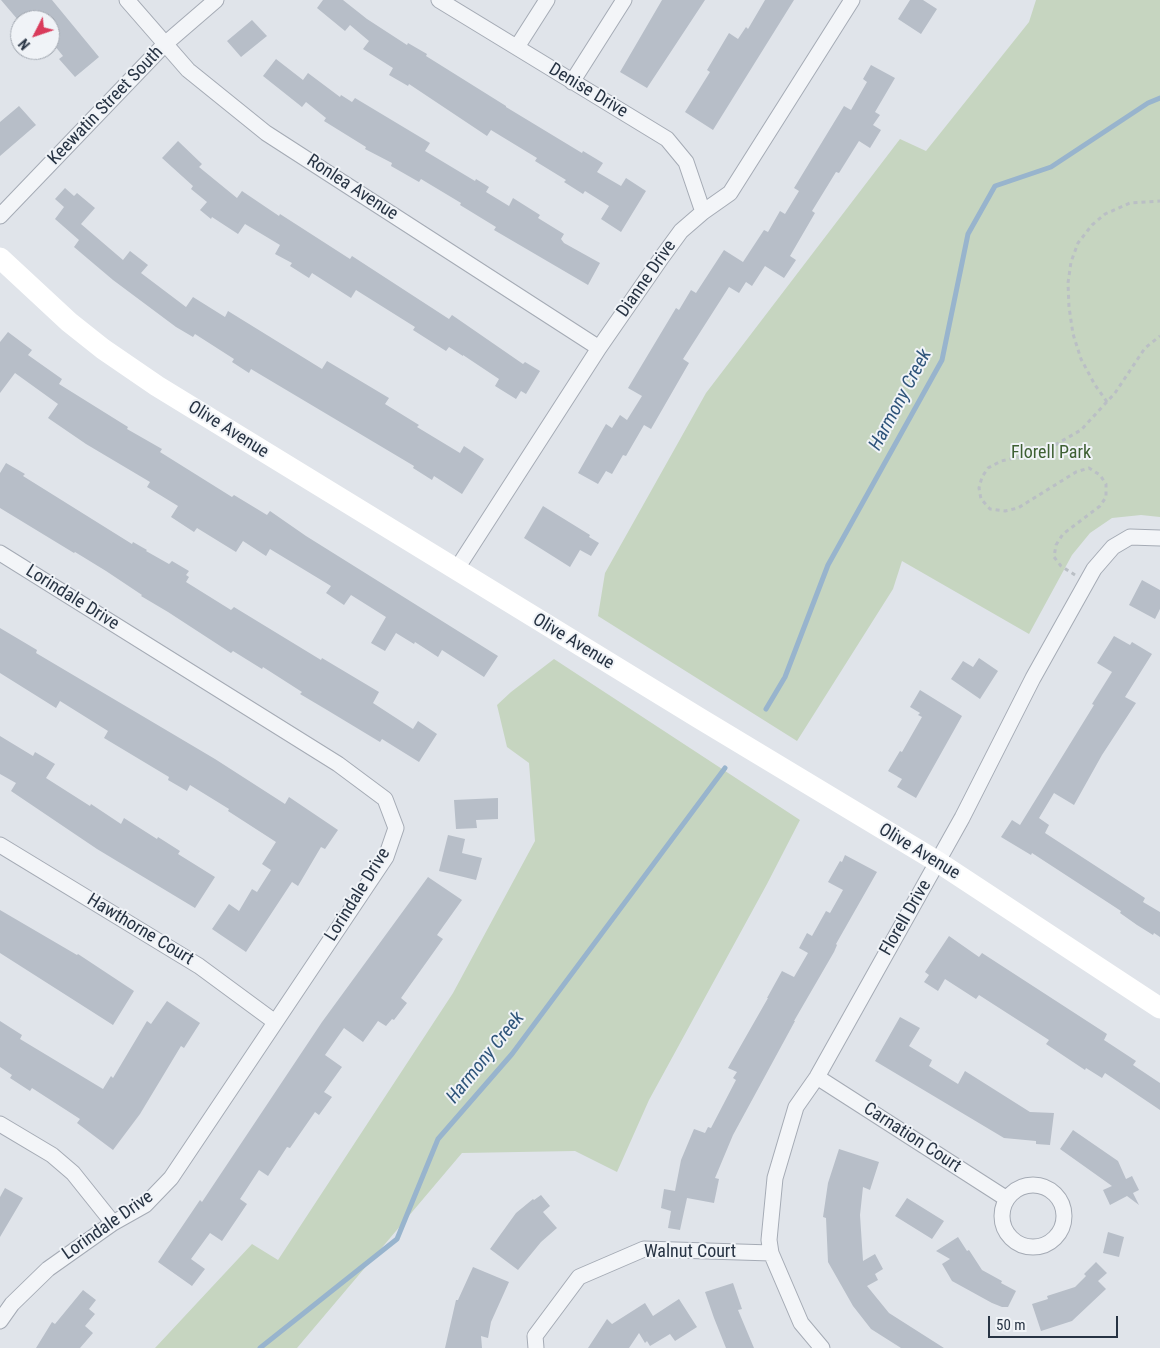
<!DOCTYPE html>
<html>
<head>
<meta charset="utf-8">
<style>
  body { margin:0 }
  #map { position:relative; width:1160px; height:1348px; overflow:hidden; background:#e0e4ea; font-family:"Roboto Condensed",sans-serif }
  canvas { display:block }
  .north { position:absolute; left:10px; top:10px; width:50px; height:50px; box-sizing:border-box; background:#f0f3f7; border:1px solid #a0a6af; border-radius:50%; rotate:229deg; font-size:14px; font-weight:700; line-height:20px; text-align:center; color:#273343 }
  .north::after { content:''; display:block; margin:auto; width:18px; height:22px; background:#d93b5b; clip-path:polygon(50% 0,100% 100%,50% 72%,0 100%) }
  .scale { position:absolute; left:988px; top:1316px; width:130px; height:22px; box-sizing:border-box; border:2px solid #273343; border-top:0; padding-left:6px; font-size:15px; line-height:18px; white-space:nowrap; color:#273343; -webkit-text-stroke:4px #f0f3f7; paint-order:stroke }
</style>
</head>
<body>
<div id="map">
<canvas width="1160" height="1348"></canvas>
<div class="north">N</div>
<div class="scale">50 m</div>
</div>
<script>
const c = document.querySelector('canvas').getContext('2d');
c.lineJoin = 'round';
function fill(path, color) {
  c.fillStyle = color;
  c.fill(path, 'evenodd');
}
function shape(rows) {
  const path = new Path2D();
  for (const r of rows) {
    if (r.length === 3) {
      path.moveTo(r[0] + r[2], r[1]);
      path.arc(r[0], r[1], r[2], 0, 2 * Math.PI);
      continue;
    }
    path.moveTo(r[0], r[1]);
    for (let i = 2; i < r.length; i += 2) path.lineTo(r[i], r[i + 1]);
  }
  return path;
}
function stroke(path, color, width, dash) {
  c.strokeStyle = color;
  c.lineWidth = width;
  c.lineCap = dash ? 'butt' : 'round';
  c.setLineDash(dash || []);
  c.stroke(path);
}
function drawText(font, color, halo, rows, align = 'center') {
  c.font = font + ' "Roboto Condensed",sans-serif';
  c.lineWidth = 4;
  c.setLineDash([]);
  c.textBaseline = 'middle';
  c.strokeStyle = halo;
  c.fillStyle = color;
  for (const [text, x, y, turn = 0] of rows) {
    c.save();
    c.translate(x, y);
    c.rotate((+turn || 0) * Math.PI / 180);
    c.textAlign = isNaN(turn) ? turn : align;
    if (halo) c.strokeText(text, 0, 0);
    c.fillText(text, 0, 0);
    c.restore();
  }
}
const green = shape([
  [1036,0,1160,0,1160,517,1141,515,1112,518,1090,533,1072,555,1029,634,902,561,893,589,797,741,598,616,605,573,706,393,900,139,926,151,1029,22],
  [554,659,800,820,767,884,649,1100,617,1172,575,1151,462,1153,297,1348,155,1348,252,1244,278,1260,453,993,535,841,529,763,507,747,497,705,511,692]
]);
const stream = shape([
  [766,709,785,677,828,565,942,360,968,234,995,186,1051,167,1148,103,1160,98],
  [260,1348,397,1239,438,1139,512,1054,725,768]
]);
const building = shape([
  [1,0,52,0,99,57,75,77,59,59,63,56,50,40,50,20,18,20],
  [323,0,343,0,367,19,407,45,408,43,427,54,426,56,506,106,506,107,582,153,583,151,603,163,597,172,621,186,626,178,646,191,621,232,601,219,609,206,585,191,583,194,564,182,566,180,535,161,537,158,491,130,487,136,409,84,408,86,389,75,393,68,363,49,369,41,350,25,345,31,317,8],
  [662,0,705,0,647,88,620,72],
  [765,0,794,0,713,130,685,112,710,72,707,70,729,33,738,39,746,27,748,29],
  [910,0,923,0,937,9,921,34,898,19],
  [252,20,267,36,241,57,227,41],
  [276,59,303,80,308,73,340,97,341,95,352,102,355,98,430,143,425,151,475,181,476,179,489,187,486,192,509,206,513,198,540,215,538,218,564,234,561,239,564,243,600,263,588,285,494,230,496,227,460,205,461,203,421,179,419,182,391,166,392,163,365,149,366,147,324,121,326,118,306,102,302,107,263,76],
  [871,65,895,78,875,112,880,115,873,125,881,130,870,148,859,141,839,173,836,172,812,211,815,213,790,256,796,260,784,278,765,266,752,286,746,282,739,293,729,287,683,359,689,363,651,429,644,425,626,456,623,455,612,474,606,471,598,484,578,473,606,424,612,428,620,415,627,420,642,396,628,388,676,308,679,310,691,290,696,293,724,250,743,262,764,230,768,232,780,211,785,214,799,191,794,188,844,106,851,110,867,82,863,79],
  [19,106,36,125,0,156,0,122],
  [178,141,202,164,199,167,237,198,242,191,279,216,280,214,350,259,352,256,449,319,452,315,523,364,525,362,540,371,526,394,521,391,516,399,495,386,499,379,463,355,463,356,449,347,446,351,413,330,415,327,356,290,351,298,312,273,309,278,290,266,292,263,275,254,280,245,245,224,238,234,212,217,211,219,200,210,207,202,191,189,193,186,162,158],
  [65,188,74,196,77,193,95,208,81,224,123,260,130,251,148,265,141,273,186,307,193,297,225,317,228,311,322,369,327,361,389,398,385,404,419,425,417,427,460,453,464,446,484,459,462,494,434,476,432,480,413,468,414,466,251,369,249,373,232,362,234,359,195,334,193,337,176,327,113,280,74,247,79,240,55,219,64,207,55,199],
  [8,332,32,350,28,355,62,379,59,384,128,427,127,429,162,449,160,452,232,497,234,495,267,515,270,511,306,536,498,656,484,677,442,650,438,657,415,642,414,644,396,633,385,651,371,643,386,617,351,595,344,605,326,593,331,586,270,549,266,556,243,541,236,552,197,528,194,532,171,517,178,506,147,487,150,482,86,444,48,418,58,404,15,373,0,393,0,342],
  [6,463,25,474,23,476,132,544,133,542,147,550,146,551,169,564,172,561,189,571,186,575,189,577,186,582,231,610,234,607,321,660,322,658,379,692,373,703,413,729,418,721,437,734,419,762,382,739,380,742,327,710,300,694,302,692,263,667,262,669,233,651,231,653,168,612,141,596,142,595,106,571,75,552,74,553,0,508,0,473],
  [543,506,590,535,589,537,599,543,591,556,580,550,570,567,524,538],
  [1142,580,1160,590,1160,609,1155,619,1129,605],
  [0,628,37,650,36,653,215,759,285,804,289,797,338,830,325,849,321,847,298,886,292,882,246,952,212,929,229,904,239,911,252,889,257,892,271,870,262,864,276,842,228,811,229,809,190,785,187,791,168,780,169,777,104,738,108,731,60,701,56,708,0,673],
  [1114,636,1130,645,1132,642,1152,654,1125,697,1136,703,1102,755,1074,805,1054,793,1039,818,1049,825,1045,833,1145,898,1143,902,1160,912,1160,937,1154,933,1153,935,1137,925,1120,913,1121,911,1032,853,1031,855,1001,837,1012,820,1020,825,1094,705,1092,704,1112,672,1097,663],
  [979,658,998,671,980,699,951,679,963,661,973,667],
  [920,690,962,716,916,798,897,787,902,779,888,771,900,751,902,752,922,717,918,715,920,713,910,707],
  [0,736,33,756,35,752,55,764,46,778,90,806,91,804,121,824,124,818,157,839,158,837,180,851,178,854,215,877,195,908,97,849,11,791,16,783,0,774],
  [498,798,498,819,476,820,477,828,456,829,454,800],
  [448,835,465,839,462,853,482,858,476,880,439,871],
  [845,855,877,872,836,944,837,945,834,952,794,1021,795,1021,733,1135,715,1178,719,1179,714,1203,687,1198,680,1230,668,1228,671,1211,661,1208,664,1189,675,1191,681,1160,694,1129,705,1133,708,1127,711,1128,736,1080,733,1078,737,1072,728,1068,768,998,767,998,782,971,794,977,808,953,799,948,807,933,812,936,826,911,830,913,843,890,828,882,840,861,842,862],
  [428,877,462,900,437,935,443,939,401,998,407,1003,394,1020,392,1019,386,1026,378,1021,363,1042,344,1028,325,1055,342,1067,324,1092,332,1097,319,1115,315,1112,290,1148,287,1147,268,1176,259,1170,240,1199,247,1204,222,1241,210,1233,191,1259,205,1269,192,1286,158,1262,200,1200,202,1202,322,1022],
  [0,910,77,955,78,954,134,991,113,1025,0,953],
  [949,936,979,957,982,953,1107,1034,1104,1040,1136,1061,1133,1065,1160,1083,1160,1110,1105,1073,1102,1078,1086,1068,1085,1070,1046,1044,1049,1040,979,995,976,999,945,979,938,991,924,982,929,975,925,972],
  [167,1001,200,1023,184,1048,181,1046,140,1114,113,1150,77,1123,80,1119,32,1088,30,1091,10,1078,12,1075,0,1067,0,1021,22,1035,20,1039,103,1089,111,1076,113,1078,147,1021,151,1024],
  [900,1017,920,1028,909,1046,932,1060,929,1066,958,1084,965,1071,1030,1112,1054,1113,1050,1145,1036,1144,1036,1141,1004,1138,875,1061],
  [1073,1130,1118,1161,1126,1179,1132,1176,1139,1190,1133,1193,1139,1205,1127,1196,1110,1205,1103,1190,1112,1186,1060,1149],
  [839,1149,879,1162,870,1190,863,1187,860,1215,863,1261,875,1254,883,1269,875,1274,878,1280,867,1286,889,1313,944,1348,901,1348,871,1329,853,1306,828,1262,826,1218,823,1217,828,1183],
  [5,1188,23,1198,0,1237,0,1197],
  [541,1195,550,1206,543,1212,557,1228,541,1242,518,1270,490,1249,516,1213,533,1199,534,1200],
  [907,1198,944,1221,932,1239,895,1216],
  [1108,1232,1124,1237,1119,1257,1103,1253],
  [958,1237,967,1251,969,1250,982,1270,1002,1281,1001,1283,1016,1291,1008,1307,1002,1307,992,1303,952,1281,942,1264,950,1259,936,1251],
  [1096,1262,1107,1273,1098,1281,1106,1289,1072,1321,1041,1331,1032,1304,1048,1299,1047,1296,1075,1287,1086,1276,1084,1274],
  [473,1267,509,1282,491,1322,488,1338,481,1336,482,1348,445,1348,456,1300,458,1300],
  [733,1283,742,1309,738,1310,754,1348,726,1348,714,1318,705,1292],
  [83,1290,96,1300,89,1309,95,1314,85,1326,93,1333,80,1348,36,1348,52,1322,55,1324],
  [679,1299,697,1327,675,1341,670,1334,650,1346,647,1341,645,1343,639,1333,629,1348,588,1348,607,1319,612,1324,645,1303,653,1316]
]);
const path = shape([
  [1107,402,1095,385,1081,359,1073,334,1069,307,1068,283,1071,262,1078,243,1092,225,1105,214,1130,203,1160,201],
  [1075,575,1061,566,1054,557,1056,545,1063,534,1100,506,1106,497,1106,484,1100,475,1089,468,1076,472,1018,508,1005,511,990,509,981,499,979,488,982,477,988,468,1001,461,1033,454,1055,445,1081,430,1115,393,1145,348,1160,336]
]);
const minor = shape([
  [127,0,188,70,266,133,599,348],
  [439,0,667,139,686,162,703,212],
  [517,47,547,0],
  [572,82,624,0],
  [0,216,165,44,216,0],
  [0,553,338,764,385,799,396,828,386,857,171,1178,145,1205,113,1223,48,1269,12,1304,0,1321],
  [456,570,599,348,662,257,681,231,703,212,730,193,852,0],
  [0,845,199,966,275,1022],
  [817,1077,1007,1199],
  [0,1124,52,1155,73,1173,113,1223],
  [1033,1216,31],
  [536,1348,535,1336,579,1277,644,1249,771,1253],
  [822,1348,801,1323,771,1253,769,1240,775,1178,796,1107,817,1077,962,818,1033,678,1094,569,1113,547,1130,537,1160,538]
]);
const secondary = shape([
  [0,258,69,322,103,349,157,386,699,718,938,862,1160,1008]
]);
const streetNames = [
  ["Denise Drive",588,91,31],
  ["Keewatin Street South",106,106,-46],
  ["Ronlea Avenue",352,188,33],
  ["Dianne Drive",647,279,-55],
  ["Olive Avenue",228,430,32],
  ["Lorindale Drive",72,598,32],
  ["Olive Avenue",573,642,31],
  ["Olive Avenue",919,852,31],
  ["Lorindale Drive",358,895,-58],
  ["Florell Drive",906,918,-60],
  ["Hawthorne Court",140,930,31],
  ["Carnation Court",912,1138,33],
  ["Lorindale Drive",108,1226,-35],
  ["Walnut Court",690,1252]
];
const parkNames = [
  ["Florell Park",1051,453]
];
const waterNames = [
  ["Harmony Creek",901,400,-62],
  ["Harmony Creek",486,1058,-51]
];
fill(green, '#c6d5c0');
stroke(stream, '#98b4cd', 5);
fill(building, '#b7bec8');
stroke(minor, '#a5abb5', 17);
stroke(path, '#babfc5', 3, [4, 4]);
stroke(minor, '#f3f5f8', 15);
stroke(secondary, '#fff', 21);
drawText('18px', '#273343', '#f0f3f7', streetNames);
drawText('18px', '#3e6033', '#f0f3f7', parkNames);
drawText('italic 19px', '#2e547a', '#f0f3f7', waterNames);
</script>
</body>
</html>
